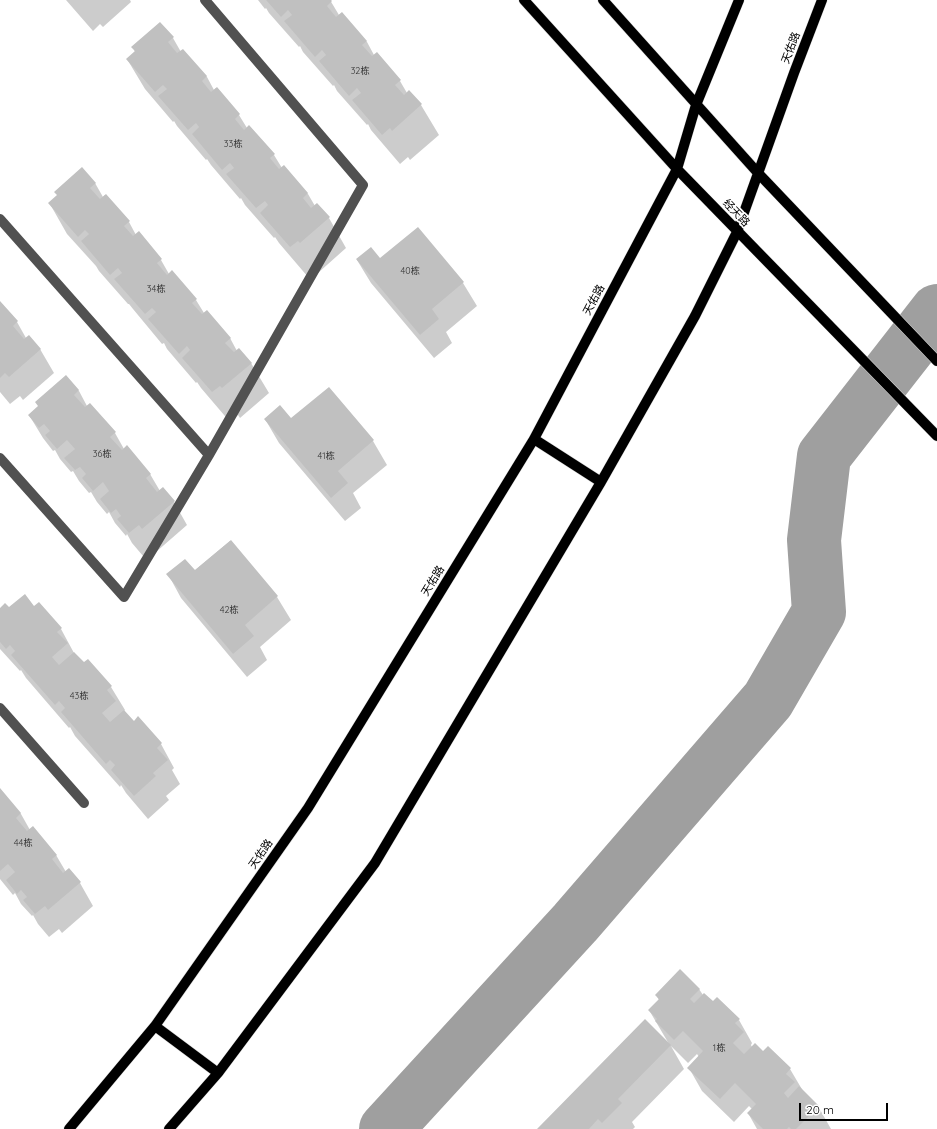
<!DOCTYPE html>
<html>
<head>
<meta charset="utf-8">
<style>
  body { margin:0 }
  #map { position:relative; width:937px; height:1129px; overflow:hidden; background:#fff; font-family:Quicksand,sans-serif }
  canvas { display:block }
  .scale { position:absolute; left:799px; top:1103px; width:89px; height:18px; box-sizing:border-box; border:2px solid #000; border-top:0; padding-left:5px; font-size:12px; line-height:14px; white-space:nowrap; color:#000; -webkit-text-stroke:3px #fff; paint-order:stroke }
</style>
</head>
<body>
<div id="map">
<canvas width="937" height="1129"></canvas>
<div class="scale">20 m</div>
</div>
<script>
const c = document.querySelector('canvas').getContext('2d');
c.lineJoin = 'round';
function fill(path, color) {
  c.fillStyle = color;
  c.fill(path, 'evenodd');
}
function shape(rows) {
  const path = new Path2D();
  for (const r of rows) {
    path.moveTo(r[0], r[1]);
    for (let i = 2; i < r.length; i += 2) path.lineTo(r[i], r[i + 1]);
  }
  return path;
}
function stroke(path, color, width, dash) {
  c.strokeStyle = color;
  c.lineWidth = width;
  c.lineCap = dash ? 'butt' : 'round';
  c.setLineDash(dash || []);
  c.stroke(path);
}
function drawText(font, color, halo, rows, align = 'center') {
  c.font = font + ' Quicksand,"Noto Sans SC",sans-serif';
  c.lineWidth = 3.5;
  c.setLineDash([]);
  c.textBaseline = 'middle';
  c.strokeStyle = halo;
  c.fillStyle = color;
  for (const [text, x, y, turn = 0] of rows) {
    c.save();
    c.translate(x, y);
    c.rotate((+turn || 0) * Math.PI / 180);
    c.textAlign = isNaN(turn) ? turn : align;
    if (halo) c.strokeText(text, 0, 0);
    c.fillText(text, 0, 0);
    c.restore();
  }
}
const shadow = shape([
  [66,0,130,0,131,2,103,27,100,24,93,31],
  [258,0,330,0,339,15,342,13,367,42,374,55,400,81,407,93,409,91,421,105,439,135,410,160,408,157,400,164,371,130,368,124,367,125,337,91,334,85,333,86,303,52,300,46,299,47,269,13,266,8,265,9],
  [160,23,173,38,181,52,183,50,207,77,214,90,216,88,239,115,247,128,274,155,282,168,284,166,308,194,315,206,317,204,329,218,346,248,318,273,308,277,279,243,275,237,274,238,245,205,241,198,240,199,211,165,207,159,206,160,177,126,174,121,173,122,145,89,127,59,135,52,133,47],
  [95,183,103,197,105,195,129,222,136,235,138,233,161,260,169,274,172,271,196,300,204,313,230,338,237,351,251,363,269,393,240,418,238,415,230,422,201,388,197,382,196,383,167,349,164,343,162,344,133,309,129,304,128,304,99,271,96,266,67,234,50,204],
  [380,259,463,283,477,306,446,332,452,343,434,358,371,283,357,260],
  [0,302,17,322,26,338,40,349,54,373,23,400,20,396,10,404,0,392],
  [66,376,79,391,87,406,115,433,124,449,150,474,160,491,174,502,187,525,156,552,143,556,132,543,127,534,126,536,115,523,109,512,107,514,97,502,91,492,89,493,79,481,73,471,71,472,60,459,55,450,53,451,43,438,29,415,39,407],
  [329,388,373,441,387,465,353,493,361,508,345,521,279,443,265,419,291,420],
  [230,541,277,597,291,620,260,647,267,660,247,677,181,598,168,574,194,571],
  [34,608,61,629,74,653,84,664,88,660,111,687,125,710,124,711,133,722,161,744,174,768,172,770,180,784,166,796,169,800,148,819,126,793,121,785,120,787,75,736,70,727,69,728,26,678,21,670,20,671,0,649,0,609],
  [0,790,21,814,30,830,56,855,66,872,80,883,93,906,62,933,59,929,49,937,38,924,33,915,32,916,21,904,15,893,13,895,0,879],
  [699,989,703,995,739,1020,752,1043,751,1045,752,1047,763,1052,790,1069,803,1091,818,1106,831,1129,757,1129,748,1113,752,1109,749,1106,734,1122,702,1091,689,1068,699,1057,697,1054,688,1063,671,1046,684,1069,632,1122,635,1127,633,1129,538,1129,669,1044,649,1010,659,1000,656,995]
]);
const river = shape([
  [386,1129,575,923,768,700,819,612,814,540,824,456,937,311]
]);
const building = shape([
  [266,0,331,0,332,1,327,6,336,17,342,12,367,41,362,45,372,56,377,52,401,80,395,85,404,95,409,90,422,104,392,131,390,128,382,135,352,100,361,93,357,88,349,96,319,61,326,55,322,50,315,57,284,21,292,15,288,10,281,17],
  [160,22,174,37,168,42,177,53,183,49,207,76,202,81,211,92,217,87,240,114,235,119,244,130,249,125,275,154,270,158,279,169,284,165,308,193,303,198,311,208,317,203,330,217,300,243,298,241,290,247,260,213,268,205,265,201,256,208,226,174,234,168,230,163,222,170,192,134,199,127,196,123,188,130,158,96,167,89,163,85,155,92,126,59,135,51,131,47],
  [82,167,96,183,90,188,100,199,106,194,130,221,124,226,133,236,139,231,162,259,157,263,167,275,172,270,197,299,192,303,202,314,207,310,231,338,225,343,234,352,239,348,252,363,222,388,220,386,212,392,182,358,190,350,187,346,179,354,148,319,156,312,152,308,145,314,114,279,122,273,118,268,110,275,81,241,89,234,85,230,78,237,48,203,57,195,54,192],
  [418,227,464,282,432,309,439,319,420,335,356,259,371,247,380,258],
  [0,301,18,321,13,326,24,339,29,335,41,349,9,377,5,373,0,378],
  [66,375,79,390,74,395,85,407,90,403,116,432,110,437,122,450,127,445,151,474,146,478,157,492,163,487,175,501,142,529,139,525,129,533,117,519,121,516,116,509,111,513,100,499,109,491,103,482,93,491,82,478,86,474,80,467,75,470,64,458,75,449,67,440,57,449,45,435,50,431,44,424,39,428,28,415,38,406,35,402],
  [329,387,374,440,338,471,348,483,331,498,264,419,280,405,291,418],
  [231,540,278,596,245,625,254,636,233,654,166,574,185,559,195,570],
  [25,594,34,606,39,602,62,628,57,632,68,643,52,657,59,665,74,652,84,662,88,659,112,686,107,690,116,701,102,713,110,722,124,710,134,721,138,716,162,743,157,748,168,760,153,773,156,776,134,796,111,770,115,765,110,760,106,764,61,712,65,708,59,701,55,705,11,655,15,651,10,645,6,649,0,642,0,608,5,603,9,607],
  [0,788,21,813,16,818,27,831,33,826,57,855,52,859,63,873,69,868,81,882,48,910,45,906,35,914,23,900,27,897,21,890,17,894,6,880,15,872,8,864,0,871],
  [680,969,700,989,690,999,694,1003,704,993,713,1001,717,997,740,1019,735,1023,744,1032,733,1043,744,1054,755,1043,763,1051,768,1046,791,1068,786,1074,795,1082,784,1093,788,1098,799,1086,819,1106,796,1129,791,1129,789,1127,787,1129,763,1129,747,1113,756,1104,735,1083,720,1099,687,1068,703,1051,683,1031,674,1040,655,1021,657,1019,648,1010,659,999,655,995],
  [645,1019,671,1045,618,1099,622,1103,602,1123,598,1119,589,1129,537,1129]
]);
const minor = shape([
  [0,219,209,455],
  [0,458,124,597,209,455,363,185,205,0],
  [0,708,84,803]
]);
const major = shape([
  [524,0,677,169,937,436],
  [603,0,758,173,937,361],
  [534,439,601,482],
  [155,1026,218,1073],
  [69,1129,155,1026,308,808,534,439,677,169,696,105,739,0],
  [169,1129,218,1073,375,863,601,482,695,316,737,232,794,73,822,0]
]);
const numberNames = [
  ["32栋",360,71],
  ["33栋",233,144],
  ["40栋",410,271],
  ["34栋",156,289],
  ["36栋",102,454],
  ["41栋",326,456],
  ["42栋",229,610],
  ["43栋",79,696],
  ["44栋",23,843],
  ["1栋",719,1048]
];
const streetNames = [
  ["天佑路",791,48,-69],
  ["经天路",736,213,46],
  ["天佑路",594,300,-62],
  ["天佑路",433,581,-59],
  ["天佑路",261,854,-55]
];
fill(shadow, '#0003');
stroke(river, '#9f9f9f', 54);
fill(building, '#c0c0c0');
stroke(major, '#dbdbdb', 11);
stroke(minor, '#515151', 10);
stroke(major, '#000', 10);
drawText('9px', '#303030', null, numberNames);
drawText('11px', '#000', '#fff', streetNames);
</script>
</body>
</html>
